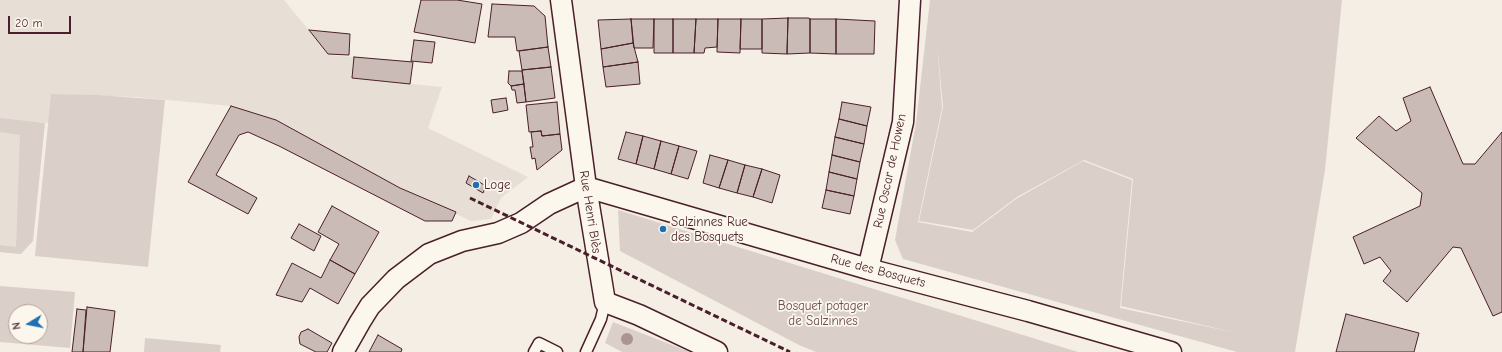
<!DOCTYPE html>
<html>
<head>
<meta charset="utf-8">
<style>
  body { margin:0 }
  #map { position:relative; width:1502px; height:352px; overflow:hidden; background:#f4eee4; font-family:"Comic Neue",sans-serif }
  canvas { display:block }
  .north { position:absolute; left:8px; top:304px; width:40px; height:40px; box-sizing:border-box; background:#fbf7ec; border:1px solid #b4a19f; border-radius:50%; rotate:260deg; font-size:11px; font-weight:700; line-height:16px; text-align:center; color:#4a1f2b }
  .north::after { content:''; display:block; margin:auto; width:14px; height:18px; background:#1f6fb2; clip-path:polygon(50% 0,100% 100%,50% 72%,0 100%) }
  .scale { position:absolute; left:8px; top:16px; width:63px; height:18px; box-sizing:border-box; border:2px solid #4a1f2b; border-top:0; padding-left:5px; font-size:12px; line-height:14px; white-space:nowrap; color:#4a1f2b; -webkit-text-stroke:3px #fbf7ec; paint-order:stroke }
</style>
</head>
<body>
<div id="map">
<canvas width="1502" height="352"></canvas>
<div class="north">N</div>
<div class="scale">20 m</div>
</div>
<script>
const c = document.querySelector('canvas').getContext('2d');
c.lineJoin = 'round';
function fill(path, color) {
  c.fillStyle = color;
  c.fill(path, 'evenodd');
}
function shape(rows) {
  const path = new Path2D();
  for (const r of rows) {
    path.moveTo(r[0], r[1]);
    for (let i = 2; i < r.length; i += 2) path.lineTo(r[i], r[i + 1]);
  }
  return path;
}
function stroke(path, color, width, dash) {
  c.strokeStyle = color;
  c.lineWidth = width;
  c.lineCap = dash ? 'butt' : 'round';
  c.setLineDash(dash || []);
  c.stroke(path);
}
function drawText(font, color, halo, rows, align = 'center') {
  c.font = font + ' "Comic Neue",sans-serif';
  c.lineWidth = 3.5;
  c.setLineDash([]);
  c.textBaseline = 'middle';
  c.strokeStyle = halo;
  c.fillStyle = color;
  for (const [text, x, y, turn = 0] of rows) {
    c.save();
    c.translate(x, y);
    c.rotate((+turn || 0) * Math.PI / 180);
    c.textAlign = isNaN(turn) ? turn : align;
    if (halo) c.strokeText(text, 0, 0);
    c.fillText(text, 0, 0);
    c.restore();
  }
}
const built = shape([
  [0,0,284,0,329,55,354,57,352,78,442,87,428,128,528,177,501,198,491,219,471,221,456,214,456,212,400,188,276,120,231,106,136,97,52,94,49,123,34,122,21,254,0,252]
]);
const green = shape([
  [930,0,1342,0,1325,170,1295,352,1237,352,903,259,895,240,916,123],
  [937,43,943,107,919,221,973,230,1017,197,1084,160,1133,179,1121,306,1237,333,1120,308,1132,180,1083,161,1016,199,972,232,918,222,942,108],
  [51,94,98,95,165,100,148,267,35,256],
  [0,118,45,123,33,241,21,254,0,252,0,245,16,247,20,135,0,132],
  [618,210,1078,352,816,352,799,345,620,251],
  [0,286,75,292,70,348,0,342],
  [16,312,40,312,40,336,16,336],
  [613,322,690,352,622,352,605,343],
  [145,338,221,345,220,352,144,352]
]);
const building = shape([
  [421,0,457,0,482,4,475,43,414,32,421,0],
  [492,4,534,6,545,16,548,47,517,51,515,37,488,37,492,4],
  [788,18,787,54,762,53,762,19,788,18],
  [788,18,809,18,810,19,810,53,787,54,788,18],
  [631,19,633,43,601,49,598,20,631,19],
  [631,19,654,19,653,48,634,48,631,19],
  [654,19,673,19,673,53,654,53,654,19],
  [673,19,696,19,694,53,673,53,673,19],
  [696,19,718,19,717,47,705,48,704,53,694,53,696,19],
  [718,19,741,19,740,53,717,52,718,19],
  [741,19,762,19,762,49,740,49,741,19],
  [810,19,836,19,836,54,810,53,810,19],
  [836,19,875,21,874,54,836,54,836,19],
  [309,30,350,34,349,55,328,54,309,30],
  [414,40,435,42,432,63,411,61,414,40],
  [633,43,638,62,603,67,601,49,633,43],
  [548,47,551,67,522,70,519,51,548,47],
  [354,57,413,62,410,84,352,78,354,57],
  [638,62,640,84,606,87,603,67,638,62],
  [551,67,555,98,526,102,522,70,551,67],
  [509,71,522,71,524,84,511,86,508,83,509,71],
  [524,84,526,102,517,103,515,90,512,90,511,86,524,84],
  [1430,87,1463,164,1475,164,1502,132,1502,312,1493,316,1461,248,1453,247,1407,302,1383,281,1391,271,1380,257,1364,264,1353,237,1420,206,1422,193,1356,138,1379,116,1396,131,1411,121,1403,98,1430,87],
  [506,98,508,110,493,113,491,100,506,98],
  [557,102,560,134,542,136,541,131,529,132,526,105,557,102],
  [842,102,871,107,867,126,839,119,842,102],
  [231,106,276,120,400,188,456,212,452,221,425,221,279,146,248,132,239,135,216,175,257,198,248,214,188,182,231,106],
  [839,119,867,126,864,144,835,137,839,119],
  [541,131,542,136,560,134,562,150,537,170,535,158,532,159,530,147,533,147,531,132,541,131],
  [626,132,643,136,636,164,618,159,626,132],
  [643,136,661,141,654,169,636,164,643,136],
  [835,137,864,144,860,162,832,155,835,137],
  [661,141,679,146,671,174,654,169,661,141],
  [679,146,697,151,688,179,671,174,679,146],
  [710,155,728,160,719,188,703,183,710,155],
  [832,155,860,162,857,179,829,172,832,155],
  [728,160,745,165,737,193,719,188,728,160],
  [745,165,762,169,753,197,737,193,745,165],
  [762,169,780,175,772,203,753,197,762,169],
  [829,172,857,179,854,196,826,190,829,172],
  [469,176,486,186,483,193,466,183,469,176],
  [826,190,854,196,850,214,822,208,826,190],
  [332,206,379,232,355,274,330,260,339,244,318,232,332,206],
  [299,224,321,236,314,251,291,238,299,224],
  [330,260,355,274,338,304,310,288,302,302,276,295,292,263,321,278,330,260],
  [87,307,115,311,110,352,83,352,87,307],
  [77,309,86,310,83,352,72,352,77,309],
  [1346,314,1419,333,1414,352,1336,352,1346,314],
  [308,329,332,343,327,352,316,352,300,344,299,337,301,332,308,329],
  [378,335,402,349,401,352,369,352,378,335]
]);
const service = shape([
  [534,352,539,343,557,352],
  [586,352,601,319,605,302]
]);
const minor = shape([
  [561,0,586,187,605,302,639,315,717,352],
  [586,187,868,269,1028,311,1171,352],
  [868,269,903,122,910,0],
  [343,352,360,322,370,306,396,279,429,254,462,241,498,233,521,223,549,204,586,187]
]);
const rail = shape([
  [470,198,790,352]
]);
const trees = [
  [627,339]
];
const markers = [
  [476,185,4,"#1f6fb2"],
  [663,229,4,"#1f6fb2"]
];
const streetNames = [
  ["Rue Oscar de Howen",890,171,-78],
  ["Rue Henri Blès",590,212,81],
  ["Rue des Bosquets",878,271,15]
];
const poiNames = [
  ["Loge",484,185],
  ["Salzinnes Rue",671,222],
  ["des Bosquets",671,237]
];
const parkNames = [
  ["Bosquet potager",823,306],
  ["de Salzinnes",823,321]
];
fill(built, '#e7dfd6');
fill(green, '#dbd0c9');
fill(building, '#cabbb6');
stroke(building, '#4a1f2b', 1);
stroke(service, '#4a1f2b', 13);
stroke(minor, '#4a1f2b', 23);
stroke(service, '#fbf7ec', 10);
stroke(minor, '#fbf7ec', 20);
stroke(rail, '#4a1f2b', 3, [6, 3]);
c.fillStyle = '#aa9494';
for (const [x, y] of trees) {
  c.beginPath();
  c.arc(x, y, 6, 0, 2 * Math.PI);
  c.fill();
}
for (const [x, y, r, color] of markers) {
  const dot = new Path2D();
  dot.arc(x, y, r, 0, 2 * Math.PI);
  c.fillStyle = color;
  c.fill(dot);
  stroke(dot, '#fbf7ec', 1.5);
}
drawText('13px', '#4a1f2b', '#fbf7ec', streetNames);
drawText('13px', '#4a1f2b', '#fbf7ec', poiNames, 'left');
drawText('13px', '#6e4b52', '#fbf7ec', parkNames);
</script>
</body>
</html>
